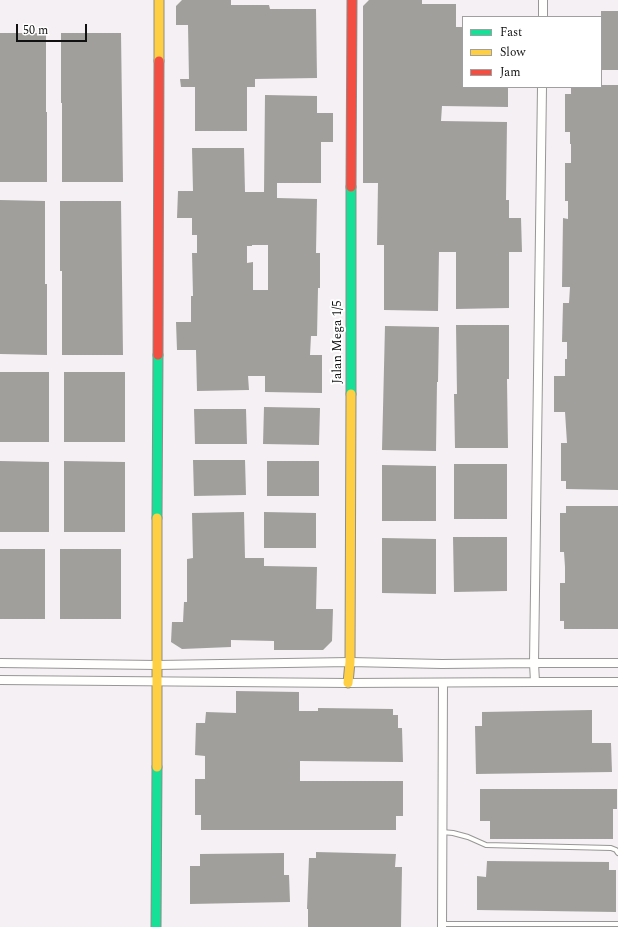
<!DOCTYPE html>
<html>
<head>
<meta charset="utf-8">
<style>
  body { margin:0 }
  #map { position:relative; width:618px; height:927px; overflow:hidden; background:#fdfcf7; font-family:Spectral,serif }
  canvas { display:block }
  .legend { position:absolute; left:462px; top:16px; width:140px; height:72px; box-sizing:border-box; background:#fff; border:1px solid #a0a0a0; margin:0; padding:5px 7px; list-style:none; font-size:12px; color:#111 }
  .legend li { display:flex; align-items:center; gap:8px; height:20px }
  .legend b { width:20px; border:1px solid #a0a0a0 }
  .scale { position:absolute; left:16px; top:24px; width:71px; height:18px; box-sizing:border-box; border:2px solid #111; border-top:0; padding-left:5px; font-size:12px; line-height:14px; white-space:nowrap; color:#111; -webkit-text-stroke:3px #fff; paint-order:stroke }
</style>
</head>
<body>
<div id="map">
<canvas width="618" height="927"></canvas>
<ul class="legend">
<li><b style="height:5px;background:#16e098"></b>Fast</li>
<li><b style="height:5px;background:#ffcf43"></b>Slow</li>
<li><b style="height:5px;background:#f24e42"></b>Jam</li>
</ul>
<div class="scale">50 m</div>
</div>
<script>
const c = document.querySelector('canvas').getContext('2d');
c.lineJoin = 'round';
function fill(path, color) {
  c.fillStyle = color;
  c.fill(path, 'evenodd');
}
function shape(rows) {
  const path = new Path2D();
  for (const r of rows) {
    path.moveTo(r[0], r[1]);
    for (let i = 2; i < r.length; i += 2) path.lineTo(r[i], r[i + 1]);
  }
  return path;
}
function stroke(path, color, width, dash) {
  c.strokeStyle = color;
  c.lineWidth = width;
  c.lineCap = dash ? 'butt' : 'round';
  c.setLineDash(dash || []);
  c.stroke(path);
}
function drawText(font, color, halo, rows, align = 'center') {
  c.font = font + ' Spectral,serif';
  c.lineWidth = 4;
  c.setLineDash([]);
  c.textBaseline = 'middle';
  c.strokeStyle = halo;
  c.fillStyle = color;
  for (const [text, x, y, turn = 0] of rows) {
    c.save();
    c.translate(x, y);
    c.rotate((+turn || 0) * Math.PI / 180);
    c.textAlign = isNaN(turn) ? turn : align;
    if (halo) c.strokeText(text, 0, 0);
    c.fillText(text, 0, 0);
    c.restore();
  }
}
const industrial = shape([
  [0,0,618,0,618,927,0,927],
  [463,17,601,17,601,87,463,87]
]);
const building = shape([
  [182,0,231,0,231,5,269,5,270,9,316,9,317,78,255,79,255,87,247,87,247,131,195,131,195,87,181,87,180,79,189,79,188,25,176,25,176,6],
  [369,0,422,0,422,4,456,4,456,27,463,27,463,87,508,87,508,107,442,106,441,121,507,122,506,200,509,200,509,218,521,218,522,252,509,252,509,308,456,309,456,252,439,252,438,311,384,310,384,245,377,245,378,183,363,183,363,6],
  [601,11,618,11,618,70,601,70],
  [0,33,46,33,46,112,47,112,47,182,0,182],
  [61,33,121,33,123,182,62,182,62,103,61,103],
  [601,85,618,85,618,490,566,489,566,481,561,481,561,443,567,443,565,412,554,412,554,376,565,376,565,359,567,359,567,342,562,342,563,303,569,303,570,287,562,287,563,218,568,219,568,201,565,201,565,163,571,163,571,144,570,144,570,132,565,132,565,94,571,94,571,87,601,87],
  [265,95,317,96,317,113,333,113,333,142,321,142,321,183,277,183,277,198,317,199,316,253,320,253,320,288,318,288,317,336,311,336,310,355,322,355,322,393,265,392,265,376,248,376,249,390,197,391,196,350,177,350,176,322,191,322,191,296,193,296,192,253,197,253,197,235,192,235,192,218,177,218,178,191,193,191,192,148,244,148,245,192,264,192],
  [252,245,268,245,268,290,253,290,253,262,247,263,247,246,252,246],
  [0,200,45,201,45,284,47,284,47,355,0,354],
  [60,201,121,201,123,355,62,355,62,271,60,271],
  [456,325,509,325,509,379,507,379,508,448,455,448,454,394,457,394],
  [385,326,439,327,438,382,437,382,436,451,382,450],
  [0,372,49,372,49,442,0,442],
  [64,372,125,372,125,442,64,442],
  [264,407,320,408,319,445,263,444],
  [194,409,246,409,247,444,195,444],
  [193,460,245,460,246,495,194,496],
  [0,461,49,462,49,532,0,532],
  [64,461,125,462,125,532,64,532],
  [267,461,319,461,319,496,267,496],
  [454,464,507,464,507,519,454,519],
  [382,465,436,466,436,521,382,521],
  [566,506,618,506,618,629,564,629,564,621,560,621,560,583,565,583,565,567,564,552,560,552,560,513,566,513],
  [244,512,245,558,264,558,264,566,317,567,316,609,333,609,332,641,323,650,274,650,274,641,231,640,231,647,182,649,171,642,172,622,183,622,184,602,187,602,187,559,193,558,192,513],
  [264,512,316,513,316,548,264,548],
  [453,537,507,537,507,591,454,592],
  [382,538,436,539,436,594,382,593],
  [0,549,45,549,45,619,0,619],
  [60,549,121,549,121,619,60,619],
  [236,691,299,692,299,711,318,711,318,708,393,709,393,715,398,715,398,728,402,728,403,762,300,761,300,781,403,781,403,816,396,816,396,830,201,830,201,815,195,815,195,779,205,779,205,756,195,755,196,723,205,723,206,712,236,713],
  [592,710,592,743,611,743,612,772,476,774,475,726,482,726,482,712],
  [480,789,617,789,617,809,613,809,613,839,490,839,490,821,480,821],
  [316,852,396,854,395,867,402,867,401,927,308,927,308,909,307,909,309,858,316,858],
  [284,853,284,875,289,875,290,902,190,904,190,866,200,866,200,854],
  [487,861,609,862,609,870,616,870,616,912,477,910,477,876,486,877]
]);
const lane = shape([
  [442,832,453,833,468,837,486,845,611,848,616,850,618,853],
  [442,924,618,924]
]);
const street = shape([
  [543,17,543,0],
  [0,663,157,665,350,662,442,664,534,663,618,663],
  [0,680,348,683,535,682,618,682],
  [535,682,534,663,542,87],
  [442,927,443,683]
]);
const fast = shape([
  [351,394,351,187],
  [157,518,158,355],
  [156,927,157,767]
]);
const slow = shape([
  [159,61,159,0],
  [348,683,350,662,351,394],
  [157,767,157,518]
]);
const jam = shape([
  [351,187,352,0],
  [158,355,159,61]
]);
const streetNames = [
  ["Jalan Mega 1/5",338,342,-90]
];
fill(industrial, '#f5f0f3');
fill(building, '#a19f9c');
stroke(lane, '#979795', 6);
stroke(street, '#979795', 10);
stroke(fast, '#8e8d8b', 11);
stroke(slow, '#8e8d8b', 11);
stroke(jam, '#8e8d8b', 11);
stroke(lane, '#fffffe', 4);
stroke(street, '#fffffe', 8);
stroke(fast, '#16e098', 9);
stroke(slow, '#ffcf43', 9);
stroke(jam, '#f24e42', 9);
drawText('13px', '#111', '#fff', streetNames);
</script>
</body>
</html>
